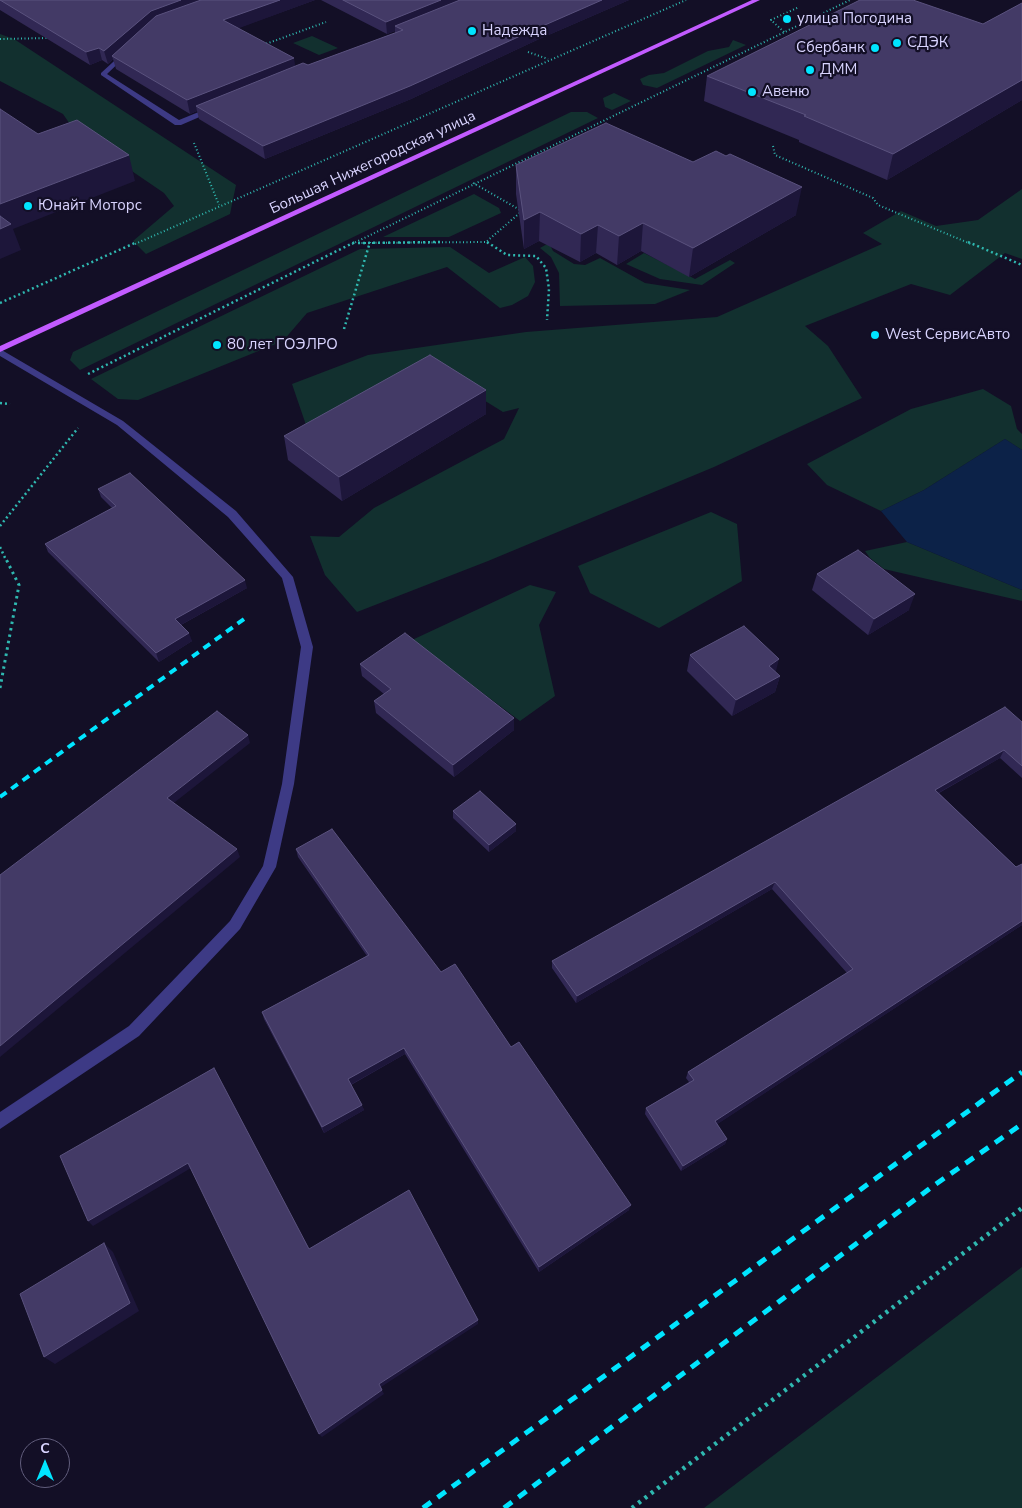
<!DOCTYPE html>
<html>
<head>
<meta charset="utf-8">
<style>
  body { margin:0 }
  #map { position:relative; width:1022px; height:1508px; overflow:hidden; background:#130f26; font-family:"Nunito Sans",sans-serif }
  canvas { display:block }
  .north { position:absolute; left:20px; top:1438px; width:50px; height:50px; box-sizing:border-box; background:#130f26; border:1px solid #625e7d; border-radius:50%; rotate:0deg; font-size:14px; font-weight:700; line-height:20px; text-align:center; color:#d9d4ff }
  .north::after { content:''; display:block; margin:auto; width:18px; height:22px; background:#00e5ff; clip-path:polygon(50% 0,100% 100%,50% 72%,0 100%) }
</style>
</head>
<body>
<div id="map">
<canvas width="1022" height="1508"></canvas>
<div class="north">С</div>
</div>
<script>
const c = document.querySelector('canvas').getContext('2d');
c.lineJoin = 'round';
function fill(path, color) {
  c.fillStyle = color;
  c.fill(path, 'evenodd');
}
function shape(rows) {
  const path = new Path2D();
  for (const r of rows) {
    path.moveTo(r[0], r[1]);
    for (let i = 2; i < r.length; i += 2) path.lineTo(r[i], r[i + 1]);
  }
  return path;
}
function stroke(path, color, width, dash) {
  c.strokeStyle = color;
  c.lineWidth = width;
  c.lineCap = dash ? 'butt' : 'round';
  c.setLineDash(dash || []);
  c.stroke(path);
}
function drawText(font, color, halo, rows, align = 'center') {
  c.font = font + ' "Nunito Sans",sans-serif';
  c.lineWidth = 4.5;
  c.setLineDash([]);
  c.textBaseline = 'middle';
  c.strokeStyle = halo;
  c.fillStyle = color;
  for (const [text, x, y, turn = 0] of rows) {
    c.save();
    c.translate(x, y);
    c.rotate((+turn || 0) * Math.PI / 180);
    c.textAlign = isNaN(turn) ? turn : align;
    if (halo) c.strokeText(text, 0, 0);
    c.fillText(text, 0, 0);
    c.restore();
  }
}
const green = shape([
  [0,34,14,39,236,185,230,214,146,254,133,241,174,206,164,193,76,133,63,114,0,81],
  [312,36,338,48,319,55,293,43],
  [733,40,746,45,657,88,643,85,640,79,649,75,664,73,708,51,729,47],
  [614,93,631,101,612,110,605,107,603,98],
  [571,112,587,112,598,118,80,370,70,360,73,352],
  [1022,189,1022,259,1005,253,950,295,911,284,805,326,828,346,862,398,714,467,488,561,357,612,325,575,310,536,339,537,374,508,504,439,519,408,503,412,432,368,306,425,292,384,368,355,526,332,717,317,882,244,863,233,901,211,936,226,978,220],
  [474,194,499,208,501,213,449,237,383,237],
  [549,243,553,251,574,264,585,265,600,258,645,283,690,290,655,304,560,306,559,273,551,257,540,248],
  [450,247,489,273,525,257,533,266,535,282,528,296,512,305,500,308,447,267,307,313,283,341,138,400,118,399,91,379,360,249],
  [644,253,695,279,730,260,735,263,702,285,660,279,626,264],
  [983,389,1011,406,1017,429,1022,434,1022,450,1005,439,924,490,881,511,827,485,807,464,911,409],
  [711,512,737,524,742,581,659,628,590,593,578,566],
  [907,542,1022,590,1022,601,884,569,870,558,865,551],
  [530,585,556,592,539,625,555,696,520,721,412,640],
  [1022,1267,1022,1508,704,1508]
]);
const water = shape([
  [1005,439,1022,450,1022,590,907,542,881,511,924,490]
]);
const pathFar3 = shape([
  [784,32,771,20,799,7],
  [0,39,49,38],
  [263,45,326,22],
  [528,52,548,59],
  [194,143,219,205],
  [773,146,775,155,873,198,878,205,971,244],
  [473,183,522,211,486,242],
  [358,243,486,242,489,244],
  [135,244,686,0],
  [352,244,850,0]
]);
const pathFar2 = shape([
  [487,242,507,255,536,256,546,268,549,289,547,320],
  [968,242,1022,265],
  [358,243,443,242],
  [0,303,137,242],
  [344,329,370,242],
  [88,374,355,242],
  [0,403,10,404],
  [0,526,78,428],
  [0,547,6,560]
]);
const pathFar1 = shape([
  [0,688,19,585,6,559]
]);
const path = shape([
  [632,1508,1022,1208]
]);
const lane = shape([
  [124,52,129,53,107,74,179,120,211,107,218,109,181,125,175,125,101,75,101,73,124,52]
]);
const street = shape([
  [0,349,123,421,236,511,293,577,313,647,294,784,276,867,240,929,139,1036,0,1129,0,1112,129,1026,230,921,263,866,282,784,301,647,282,578,228,517,117,425,0,356,0,349]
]);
const primary = shape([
  [752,0,760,0,0,352,0,346,752,0]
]);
const railFar1 = shape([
  [0,797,244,619]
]);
const rail = shape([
  [423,1508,1022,1072],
  [504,1508,933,1186,1022,1124]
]);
const wall = shape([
  [0,0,315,0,238,28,295,66,308,65,395,33,395,31,387,34,321,0,629,0,537,40,411,99,265,159,199,119,197,111,190,114,116,69,113,59,108,64,102,60,90,65,0,10],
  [1022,3,1022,100,887,180,799,142,799,140,704,101,707,76,983,24],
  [516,165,796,215,689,277,641,251,617,265,596,253,580,262,539,241,524,249,516,194],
  [486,390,486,414,342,501,288,460,284,436],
  [98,489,247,588,181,625,192,641,159,662,48,552,45,544,112,508,101,497],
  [817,574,909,610,868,635,812,590],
  [690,655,780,676,775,692,732,716,687,671],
  [360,664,514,718,514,730,454,777,376,713,374,701,384,694,362,676],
  [1022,722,1022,778,1000,758,939,793,1016,867,1022,864,1022,925,717,1124,727,1139,725,1144,681,1171,645,1114,646,1108,689,1082,686,1078,688,1072,847,973,772,889,576,1003,552,968,552,961],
  [453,811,516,824,516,831,489,852,453,818],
  [296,849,441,972,511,1047,629,1210,539,1272,405,1054,351,1085,364,1110,324,1133,264,1019,262,1012,367,956,298,857]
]);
const shadedWall = shape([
  [181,0,218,0,112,56,113,59,108,64,104,51,151,11],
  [280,0,315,0,226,33,223,20],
  [441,0,472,0,395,26,395,31,387,34,386,22],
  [602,0,629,0,537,40,411,99,265,159,263,146],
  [99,48,102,60,90,65,86,52],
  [294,58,296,71,196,106,197,111,190,114,187,100],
  [1022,80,1022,100,887,180,893,154],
  [129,155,135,181,13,229,21,250,0,259,0,204],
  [802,187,796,215,689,277,693,248],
  [540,212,539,241,524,249,524,220],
  [643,223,641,251,617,265,619,236],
  [598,225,596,253,580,262,581,234],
  [486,390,486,414,342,501,339,477],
  [245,580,247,588,177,627,175,619],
  [915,594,909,610,868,635,874,619],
  [189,633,192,641,159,662,156,653],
  [779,659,775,675,769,666],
  [780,676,775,692,732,716,736,700],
  [514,718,514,730,454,777,453,765],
  [248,735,250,743,170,806,167,798],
  [1004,750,1000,758,931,797,935,790],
  [516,824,516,831,489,852,489,845],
  [237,849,240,857,0,1057,0,1046],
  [775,882,772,889,576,1003,577,996],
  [1022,921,1022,925,713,1127,715,1121],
  [404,1048,405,1054,350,1085,348,1079],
  [362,1105,364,1110,324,1133,322,1127],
  [727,1139,725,1144,681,1171,683,1166],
  [188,1163,191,1168,93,1226,88,1221],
  [631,1205,629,1210,539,1272,539,1267],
  [104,1243,113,1252,139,1311,55,1364,44,1357],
  [478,1320,478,1324,381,1387,379,1384],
  [382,1390,384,1394,322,1437,319,1434]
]);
const building = shape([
  [0,0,181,0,151,11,104,51,99,48,86,52,0,0],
  [201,0,280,0,223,20,294,58,187,100,112,56,156,16,201,0],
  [343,0,441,0,386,22,343,0],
  [460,0,602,0,538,28,410,86,263,146,196,106,303,63,308,65,403,30,395,26,460,0],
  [860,0,913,0,983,24,1022,3,1022,80,893,154,804,116,806,115,707,76,860,0],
  [0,109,38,134,77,120,129,155,0,204,0,109],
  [606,123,693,162,716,151,726,156,730,154,802,187,693,248,643,223,619,236,598,225,581,234,540,212,524,220,516,165,606,123],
  [0,216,11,224,0,229,0,216],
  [430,355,486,390,339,477,284,436,430,355],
  [130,473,245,580,175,619,189,633,156,653,45,544,116,506,98,489,130,473],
  [858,550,915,594,874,619,817,574,858,550],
  [744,626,779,659,769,666,780,676,736,700,690,655,744,626],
  [405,633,514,718,453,765,374,701,391,689,360,664,405,633],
  [1005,707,1022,722,1022,766,1004,750,935,790,1016,867,1022,864,1022,921,715,1121,727,1139,683,1166,646,1108,694,1080,688,1072,853,969,775,882,577,996,552,961,1005,707],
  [217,711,248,735,167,798,237,849,0,1046,0,875,217,711],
  [480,791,516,824,489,845,453,811,480,791],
  [332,829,441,972,455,964,511,1047,519,1042,631,1205,539,1267,404,1048,348,1079,362,1105,322,1127,262,1012,369,955,296,849,332,829],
  [214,1068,309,1249,409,1190,478,1320,379,1384,382,1390,319,1434,188,1163,88,1221,60,1156,214,1068],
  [104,1243,130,1303,44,1357,20,1294,104,1243]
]);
const markers = [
  [787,19,5,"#00e5ff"],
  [472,31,5,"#00e5ff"],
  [897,43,5,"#00e5ff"],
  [875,48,5,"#00e5ff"],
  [810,70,5,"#00e5ff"],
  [752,92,5,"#00e5ff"],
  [28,206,5,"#00e5ff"],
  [875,335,5,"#00e5ff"],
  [217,345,5,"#00e5ff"]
];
const farPoinames = [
  ["улица Погодина",797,19],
  ["Надежда",482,31],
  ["СДЭК",907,43],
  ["Сбербанк",865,48,"right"],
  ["ДММ",820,70],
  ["Авеню",762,92],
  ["Юнайт Моторс",38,206],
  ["West СервисАвто",885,335],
  ["80 лет ГОЭЛРО",227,345]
];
const farStreetnames = [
  ["Большая Нижегородская улица",373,163,-25]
];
fill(green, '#12302f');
fill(water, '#0c2248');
stroke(pathFar3, '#2fb8b0', 2, [1, 2.5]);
stroke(pathFar2, '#2fb8b0', 2.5, [2, 3]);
stroke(pathFar1, '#2fb8b0', 3, [2.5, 4]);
stroke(path, '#2fb8b0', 4.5, [3, 5]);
fill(lane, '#3d3a85');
fill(street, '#3d3a85');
fill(primary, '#c25bff');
stroke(railFar1, '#00e5ff', 4, [8, 6]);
stroke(rail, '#00e5ff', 5, [10, 8]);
fill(wall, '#312854');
fill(shadedWall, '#1d163a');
fill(building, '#433a66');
stroke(building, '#5a527e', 1);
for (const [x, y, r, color] of markers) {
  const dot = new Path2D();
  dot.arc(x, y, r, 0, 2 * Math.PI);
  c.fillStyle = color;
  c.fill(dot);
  stroke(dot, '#130f26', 2);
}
drawText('15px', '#d9d4ff', '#130f26', farPoinames, 'left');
drawText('15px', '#d9d4ff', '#130f26', farStreetnames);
</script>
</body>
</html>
